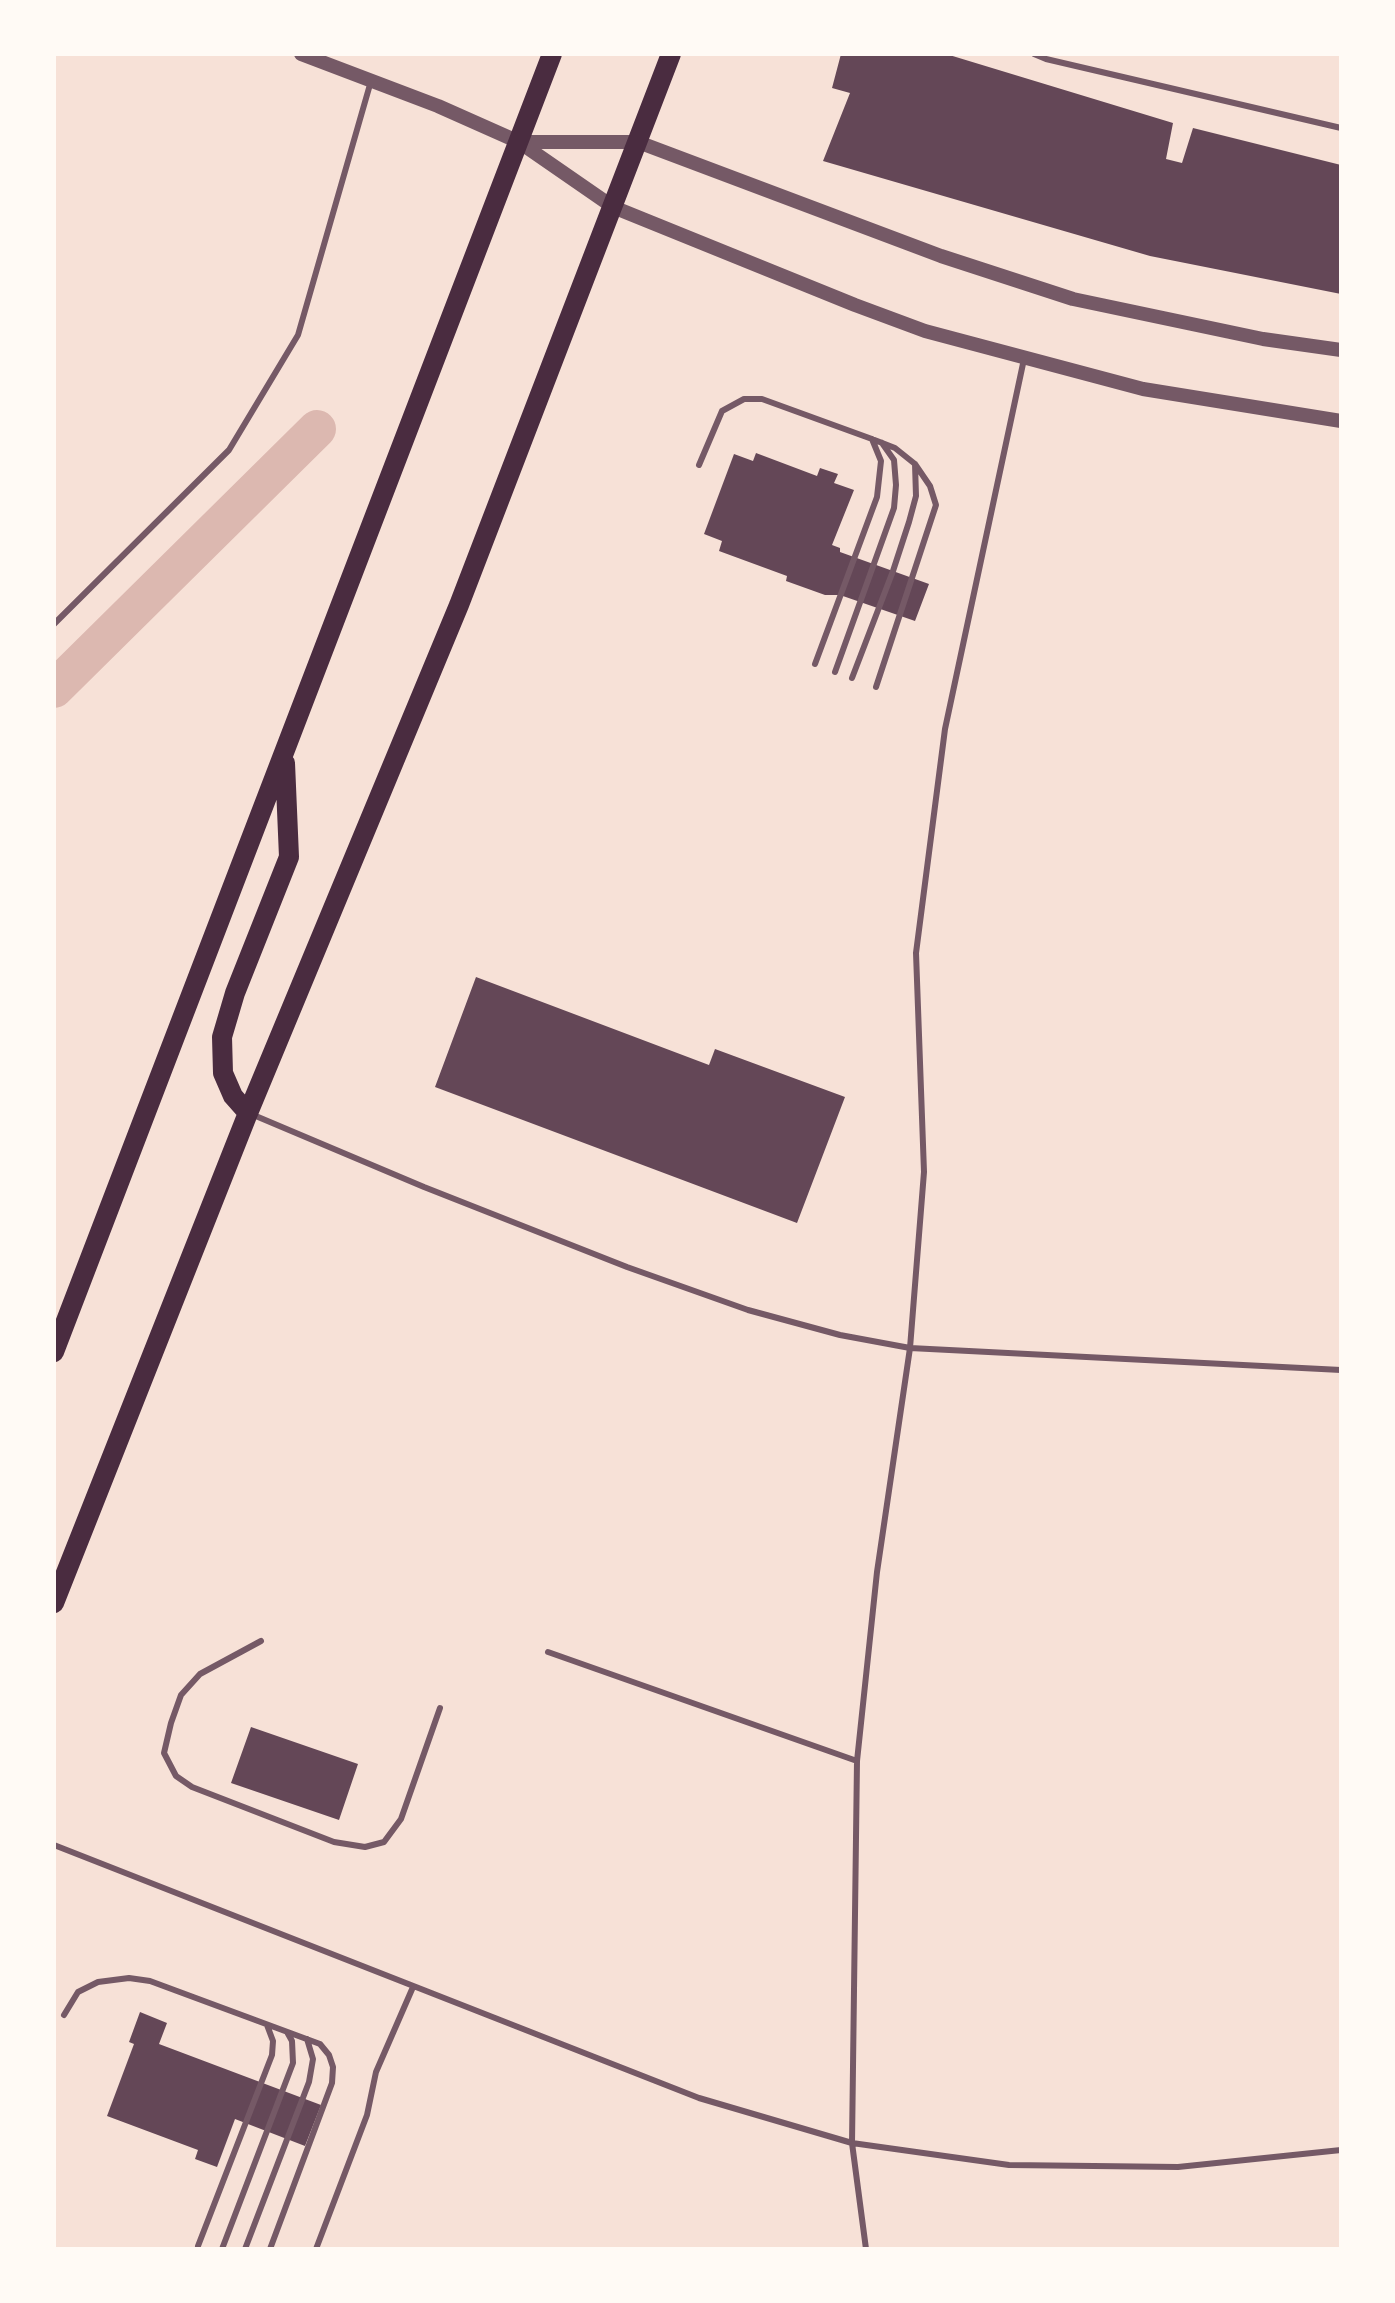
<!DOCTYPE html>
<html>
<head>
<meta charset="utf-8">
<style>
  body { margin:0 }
  #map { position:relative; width:1395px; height:2303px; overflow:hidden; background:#f7e1d7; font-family:Raleway,sans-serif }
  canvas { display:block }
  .frame { position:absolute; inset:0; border:56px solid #fffaf5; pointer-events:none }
</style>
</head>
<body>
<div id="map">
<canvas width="1395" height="2303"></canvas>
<div class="frame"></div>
</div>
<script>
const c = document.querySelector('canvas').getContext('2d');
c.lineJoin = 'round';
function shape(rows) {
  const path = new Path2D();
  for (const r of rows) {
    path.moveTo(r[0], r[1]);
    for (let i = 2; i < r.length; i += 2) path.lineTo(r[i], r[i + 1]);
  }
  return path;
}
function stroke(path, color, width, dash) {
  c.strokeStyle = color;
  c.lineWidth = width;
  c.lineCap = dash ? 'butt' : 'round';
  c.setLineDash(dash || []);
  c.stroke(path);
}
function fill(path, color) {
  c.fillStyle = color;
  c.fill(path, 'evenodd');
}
const canal = shape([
  [54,689,317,429]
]);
const building = shape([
  [841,54,946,54,1173,123,1166,159,1182,163,1193,128,1341,165,1341,294,1150,256,823,161,850,93,832,88],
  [756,453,817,476,820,468,838,474,834,483,854,490,832,545,840,548,840,552,929,584,915,621,840,595,825,595,786,581,787,576,719,551,722,541,704,534,734,454,753,461],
  [476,977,709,1065,715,1049,845,1097,797,1223,435,1087],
  [251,1727,358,1764,339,1820,231,1783],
  [140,2012,167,2023,159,2044,321,2105,305,2146,235,2119,217,2167,195,2159,198,2150,107,2116,134,2044,129,2042]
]);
const service = shape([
  [1034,54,1046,59,1341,128],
  [699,465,722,411,744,399,762,399,872,439,895,448,915,464,930,486,936,505,876,687],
  [54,624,229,450,298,335,371,81],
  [815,664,877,497,881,461,872,439],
  [835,672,894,508,896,485,894,460,882,443],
  [852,678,893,571,909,522,916,496,915,464],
  [251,1114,424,1187,627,1267,748,1310,840,1335,910,1348,1341,1370],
  [261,1641,200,1674,181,1695,171,1723,164,1753,176,1776,192,1787,334,1842,365,1847,384,1842,401,1819,440,1708],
  [548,1652,857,1761],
  [54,1845,699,2098,852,2143,1009,2165,1178,2167,1341,2150],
  [64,2015,78,1992,98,1982,129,1978,150,1981,320,2044,329,2055,333,2067,332,2083,270,2249],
  [198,2246,272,2055,273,2041,267,2025],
  [222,2249,293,2063,292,2041,287,2032],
  [245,2249,309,2082,313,2059,307,2039],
  [316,2249,367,2115,376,2072,413,1987],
  [866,2249,852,2143,857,1761,877,1572,910,1348,924,1172,916,953,945,729,1024,359]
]);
const tertiary = shape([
  [301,54,438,106,519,142,613,207,855,305,925,331,1143,389,1341,421],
  [519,142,638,142,941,256,1073,299,1263,339,1341,350]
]);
const primary = shape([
  [248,1113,233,1096,223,1073,222,1037,235,993,289,857,285,763],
  [54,1352,552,54],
  [54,1603,248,1113,459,605,671,54]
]);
stroke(canal, '#dcb8b0', 38);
fill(building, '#644757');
stroke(service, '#755966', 6);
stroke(tertiary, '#755966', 14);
stroke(primary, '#4a2c40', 20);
</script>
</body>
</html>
